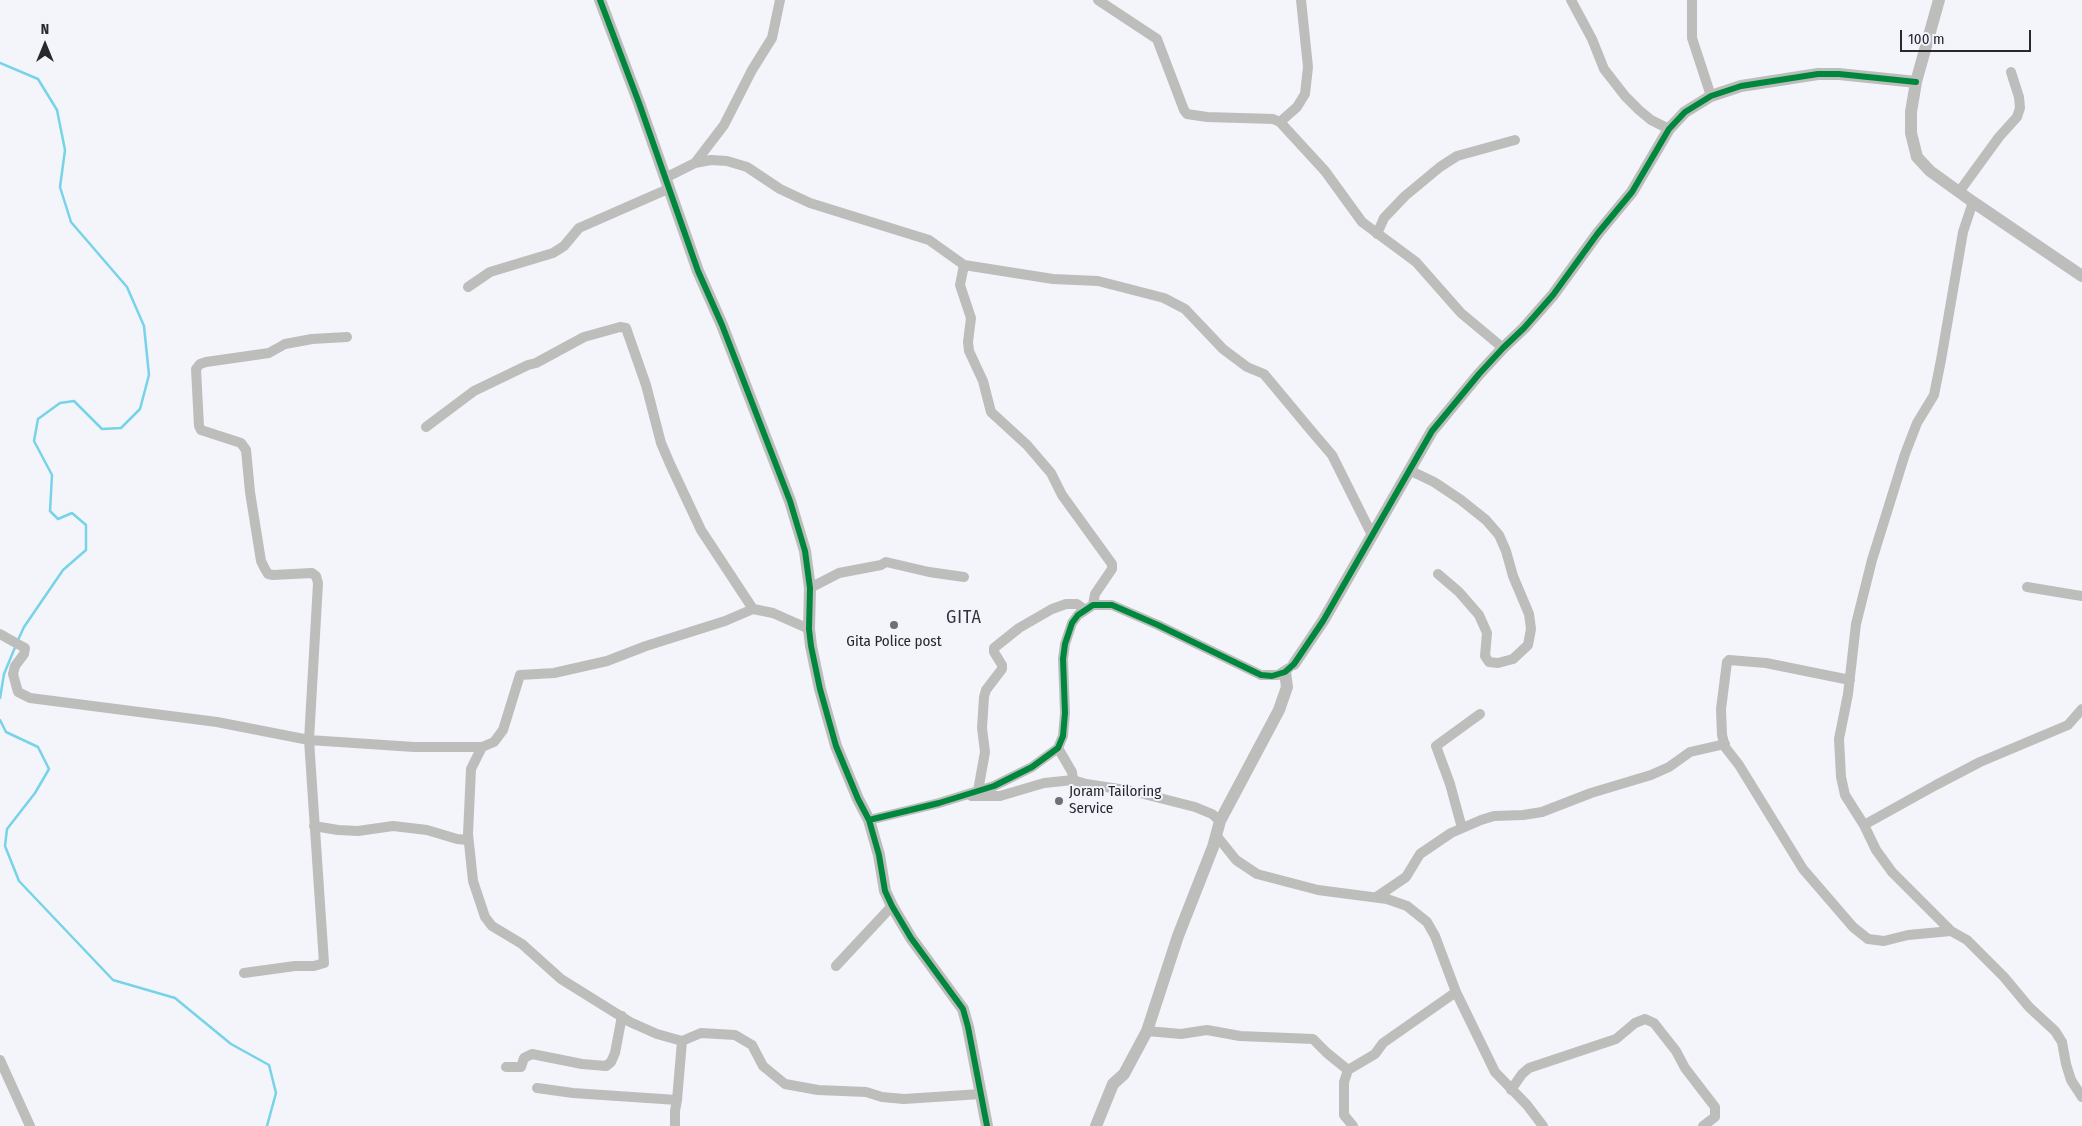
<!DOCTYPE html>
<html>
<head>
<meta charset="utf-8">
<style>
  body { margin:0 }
  #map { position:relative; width:2082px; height:1126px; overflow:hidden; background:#f4f5fa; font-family:"Fira Sans Condensed",sans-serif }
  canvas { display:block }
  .north { position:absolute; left:20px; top:20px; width:50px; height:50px; -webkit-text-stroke:4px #f2f3fc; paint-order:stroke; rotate:0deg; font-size:14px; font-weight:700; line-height:20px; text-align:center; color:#29292c }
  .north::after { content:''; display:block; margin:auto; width:18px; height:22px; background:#29292c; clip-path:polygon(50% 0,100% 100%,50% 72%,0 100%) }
  .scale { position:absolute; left:1900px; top:30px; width:131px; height:22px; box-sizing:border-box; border:2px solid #29292c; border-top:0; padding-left:6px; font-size:15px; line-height:18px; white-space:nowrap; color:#29292c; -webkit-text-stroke:4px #f2f3fc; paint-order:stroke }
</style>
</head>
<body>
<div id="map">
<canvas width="2082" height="1126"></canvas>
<div class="north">N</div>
<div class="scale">100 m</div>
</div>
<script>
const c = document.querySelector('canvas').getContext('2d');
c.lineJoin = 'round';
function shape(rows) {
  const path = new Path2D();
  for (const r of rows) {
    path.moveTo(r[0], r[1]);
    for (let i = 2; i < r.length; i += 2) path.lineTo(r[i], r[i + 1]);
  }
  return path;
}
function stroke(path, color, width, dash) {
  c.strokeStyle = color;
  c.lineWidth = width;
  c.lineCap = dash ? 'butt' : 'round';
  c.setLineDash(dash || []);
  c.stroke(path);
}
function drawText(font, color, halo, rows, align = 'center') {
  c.font = font + ' "Fira Sans Condensed",sans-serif';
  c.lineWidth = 4;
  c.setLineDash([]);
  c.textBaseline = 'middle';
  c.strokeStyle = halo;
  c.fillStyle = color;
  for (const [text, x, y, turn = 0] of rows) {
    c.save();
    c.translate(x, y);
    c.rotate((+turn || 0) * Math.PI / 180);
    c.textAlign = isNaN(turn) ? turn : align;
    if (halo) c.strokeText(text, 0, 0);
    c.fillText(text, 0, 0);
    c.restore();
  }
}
const stream = shape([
  [0,63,38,79,57,110,65,150,60,187,71,222,127,287,144,326,149,375,140,409,121,428,102,429,74,401,60,403,38,419,34,441,52,475,50,511,58,519,72,513,86,525,86,550,63,570,24,627,18,640],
  [0,698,4,674,16,645],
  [0,720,6,732,38,747,49,769,35,793,7,829,5,846,19,881,113,980,175,998,231,1044,269,1065,276,1093,267,1126]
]);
const minor = shape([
  [1098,0,1157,39,1184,110,1187,114,1207,117,1273,119,1280,122,1325,171,1362,222,1416,262,1461,313,1503,348],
  [1571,0,1592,39,1604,69,1625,96,1639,110,1651,120,1669,129],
  [1692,0,1692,38,1711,96],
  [1280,122,1297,107,1305,94,1308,67,1301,0],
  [695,163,724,125,752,70,772,38,780,0],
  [665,178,695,163,711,160,727,161,747,167,780,189,810,203,929,240,964,265,1053,279,1098,281,1164,298,1185,309,1223,349,1247,367,1264,374,1314,434,1332,455,1372,535],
  [1959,192,1999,137,2017,117,2020,108,2019,97,2011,72],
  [1973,202,1963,232,1941,360,1934,395,1917,423,1905,454,1872,560,1856,624,1848,694,1839,739,1841,777,1845,795,1864,825,1876,850,1892,872,1951,931,1967,940,2004,977,2029,1007,2055,1031,2062,1042,2066,1064,2071,1080,2082,1097],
  [1377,234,1384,218,1405,196,1440,167,1457,156,1515,140],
  [964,265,960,285,971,318,968,342,969,351,983,381,991,412,1027,445,1051,473,1062,495,1112,564,1112,569,1095,594,1093,605],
  [468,287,490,272,553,253,564,246,579,228,668,189],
  [426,427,474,391,528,365,536,363,584,337,620,327,626,328,646,385,661,443,670,464,701,530,753,609],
  [1409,470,1434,482,1461,500,1486,520,1499,535,1506,551,1513,576,1529,614,1531,629,1528,645,1513,659,1498,663,1489,662,1485,656,1487,633,1479,615,1459,592,1438,574],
  [2027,587,2082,596],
  [810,588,839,573,881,565,886,562,929,572,964,577],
  [0,634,25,648,24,654,15,666,13,674,18,692,30,698,217,722,309,740,414,747,482,747,494,742,503,730,520,675,554,673,607,661,646,646,725,621,753,609,773,613,809,629],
  [1850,680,1766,663,1729,660,1727,662,1721,709,1722,735,1725,747,1739,765,1803,869,1853,927,1868,939,1884,941,1908,935,1951,931],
  [482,747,471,769,468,834,473,881,485,917,492,926,522,944,561,979,630,1022,657,1034,682,1041,701,1033,735,1035,752,1045,763,1066,785,1084,818,1090,866,1092,882,1097,904,1099,981,1094],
  [1058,748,1072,772,1073,780],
  [978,791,985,752,982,728,984,697,986,690,1002,669,1002,665,994,652,994,648,1019,628,1052,609,1066,604,1077,604,1084,609],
  [971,796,1000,796,1044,783,1073,780,1086,784,1132,791,1195,807,1212,814,1220,821],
  [869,820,939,803,994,786,1032,767,1058,748,1063,736,1065,713,1063,659,1065,644,1072,623,1078,615,1093,605,1112,605,1158,625,1261,675,1278,675,1289,668],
  [1864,825,1936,785,1980,762,2068,725,2082,709],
  [314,826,338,830,358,831,393,826,427,830,457,839,468,840],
  [1462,828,1450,784,1436,746,1480,714],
  [1216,835,1236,860,1257,874,1318,890,1387,899,1407,906,1427,922,1435,936,1456,992,1495,1072,1527,1105,1543,1126],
  [1378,896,1406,877,1420,854,1451,833,1481,820,1494,816,1523,815,1542,812,1591,793,1651,775,1669,767,1690,752,1725,744],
  [836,966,892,906],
  [244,973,295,966,314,966,324,963,309,740,318,583,316,576,312,573,273,575,268,574,265,569,261,561,250,492,246,450,241,443,201,430,199,426,196,369,200,364,206,362,269,353,285,344,312,339,347,337],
  [1147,1031,1181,1034,1207,1030,1240,1036,1313,1039,1327,1053,1348,1070],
  [0,1060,30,1126],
  [506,1067,521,1067,524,1058,532,1054,582,1064,606,1066,611,1062,615,1053,622,1016],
  [537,1088,573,1093,677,1100],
  [1511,1090,1522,1074,1529,1068,1616,1039,1635,1023,1645,1019,1654,1023,1676,1051,1685,1068,1715,1107,1715,1117,1703,1126],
  [675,1126,675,1111,677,1100,682,1041],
  [1353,1126,1344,1115,1344,1082,1348,1070,1375,1054,1383,1043,1456,992]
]);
const tertiary = shape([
  [600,0,639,103,698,271,722,325,790,501,805,551,810,588,809,629,811,646,820,689,836,746,858,799,869,820,879,855,885,891,892,906,911,938,963,1009,968,1027,987,1126],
  [1939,0,1916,82,1911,112,1911,133,1917,157,1930,171,1973,202,2082,276],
  [1294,664,1323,621,1432,431,1479,374,1503,348,1524,328,1553,295,1598,233,1632,192,1669,129,1685,112,1711,96,1741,86,1818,74,1839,74,1916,82],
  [1096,1126,1113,1084,1124,1074,1147,1031,1178,936,1213,847,1220,821,1279,710,1287,687,1285,672]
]);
const cycleway = shape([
  [600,0,639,103,698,271,722,325,790,501,805,551,810,588,809,629,811,646,820,689,836,746,858,799,869,820,879,855,885,891,892,906,911,938,963,1009,968,1027,987,1126],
  [869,820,939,803,994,786,1032,767,1058,748,1063,736,1065,713,1063,659,1065,644,1072,623,1078,615,1093,605,1112,605,1158,625,1261,675,1272,676,1285,672,1294,664,1323,621,1432,431,1479,374,1503,348,1524,328,1553,295,1598,233,1632,192,1669,129,1685,112,1711,96,1741,86,1818,74,1839,74,1916,82]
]);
const markers = [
  [894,625,5,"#707074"],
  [1059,801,5,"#707074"]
];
const poiNames = [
  ["Gita Police post",894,642],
  ["Joram Tailoring",1069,792,"left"],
  ["Service",1069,809,"left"]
];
const quarterNames = [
  ["GITA",964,618]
];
stroke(stream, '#76d3e8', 2.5);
stroke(minor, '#bdbdbc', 10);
stroke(tertiary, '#bdbdbc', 12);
stroke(cycleway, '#00873e', 6);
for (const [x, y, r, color] of markers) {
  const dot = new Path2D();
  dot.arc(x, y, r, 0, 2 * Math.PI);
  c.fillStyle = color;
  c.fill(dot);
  stroke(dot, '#f2f3fc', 2);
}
drawText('15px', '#29292c', '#f2f3fc', poiNames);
c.letterSpacing = '1px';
drawText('18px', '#33343a', '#f2f3fc', quarterNames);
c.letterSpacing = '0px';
</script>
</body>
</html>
